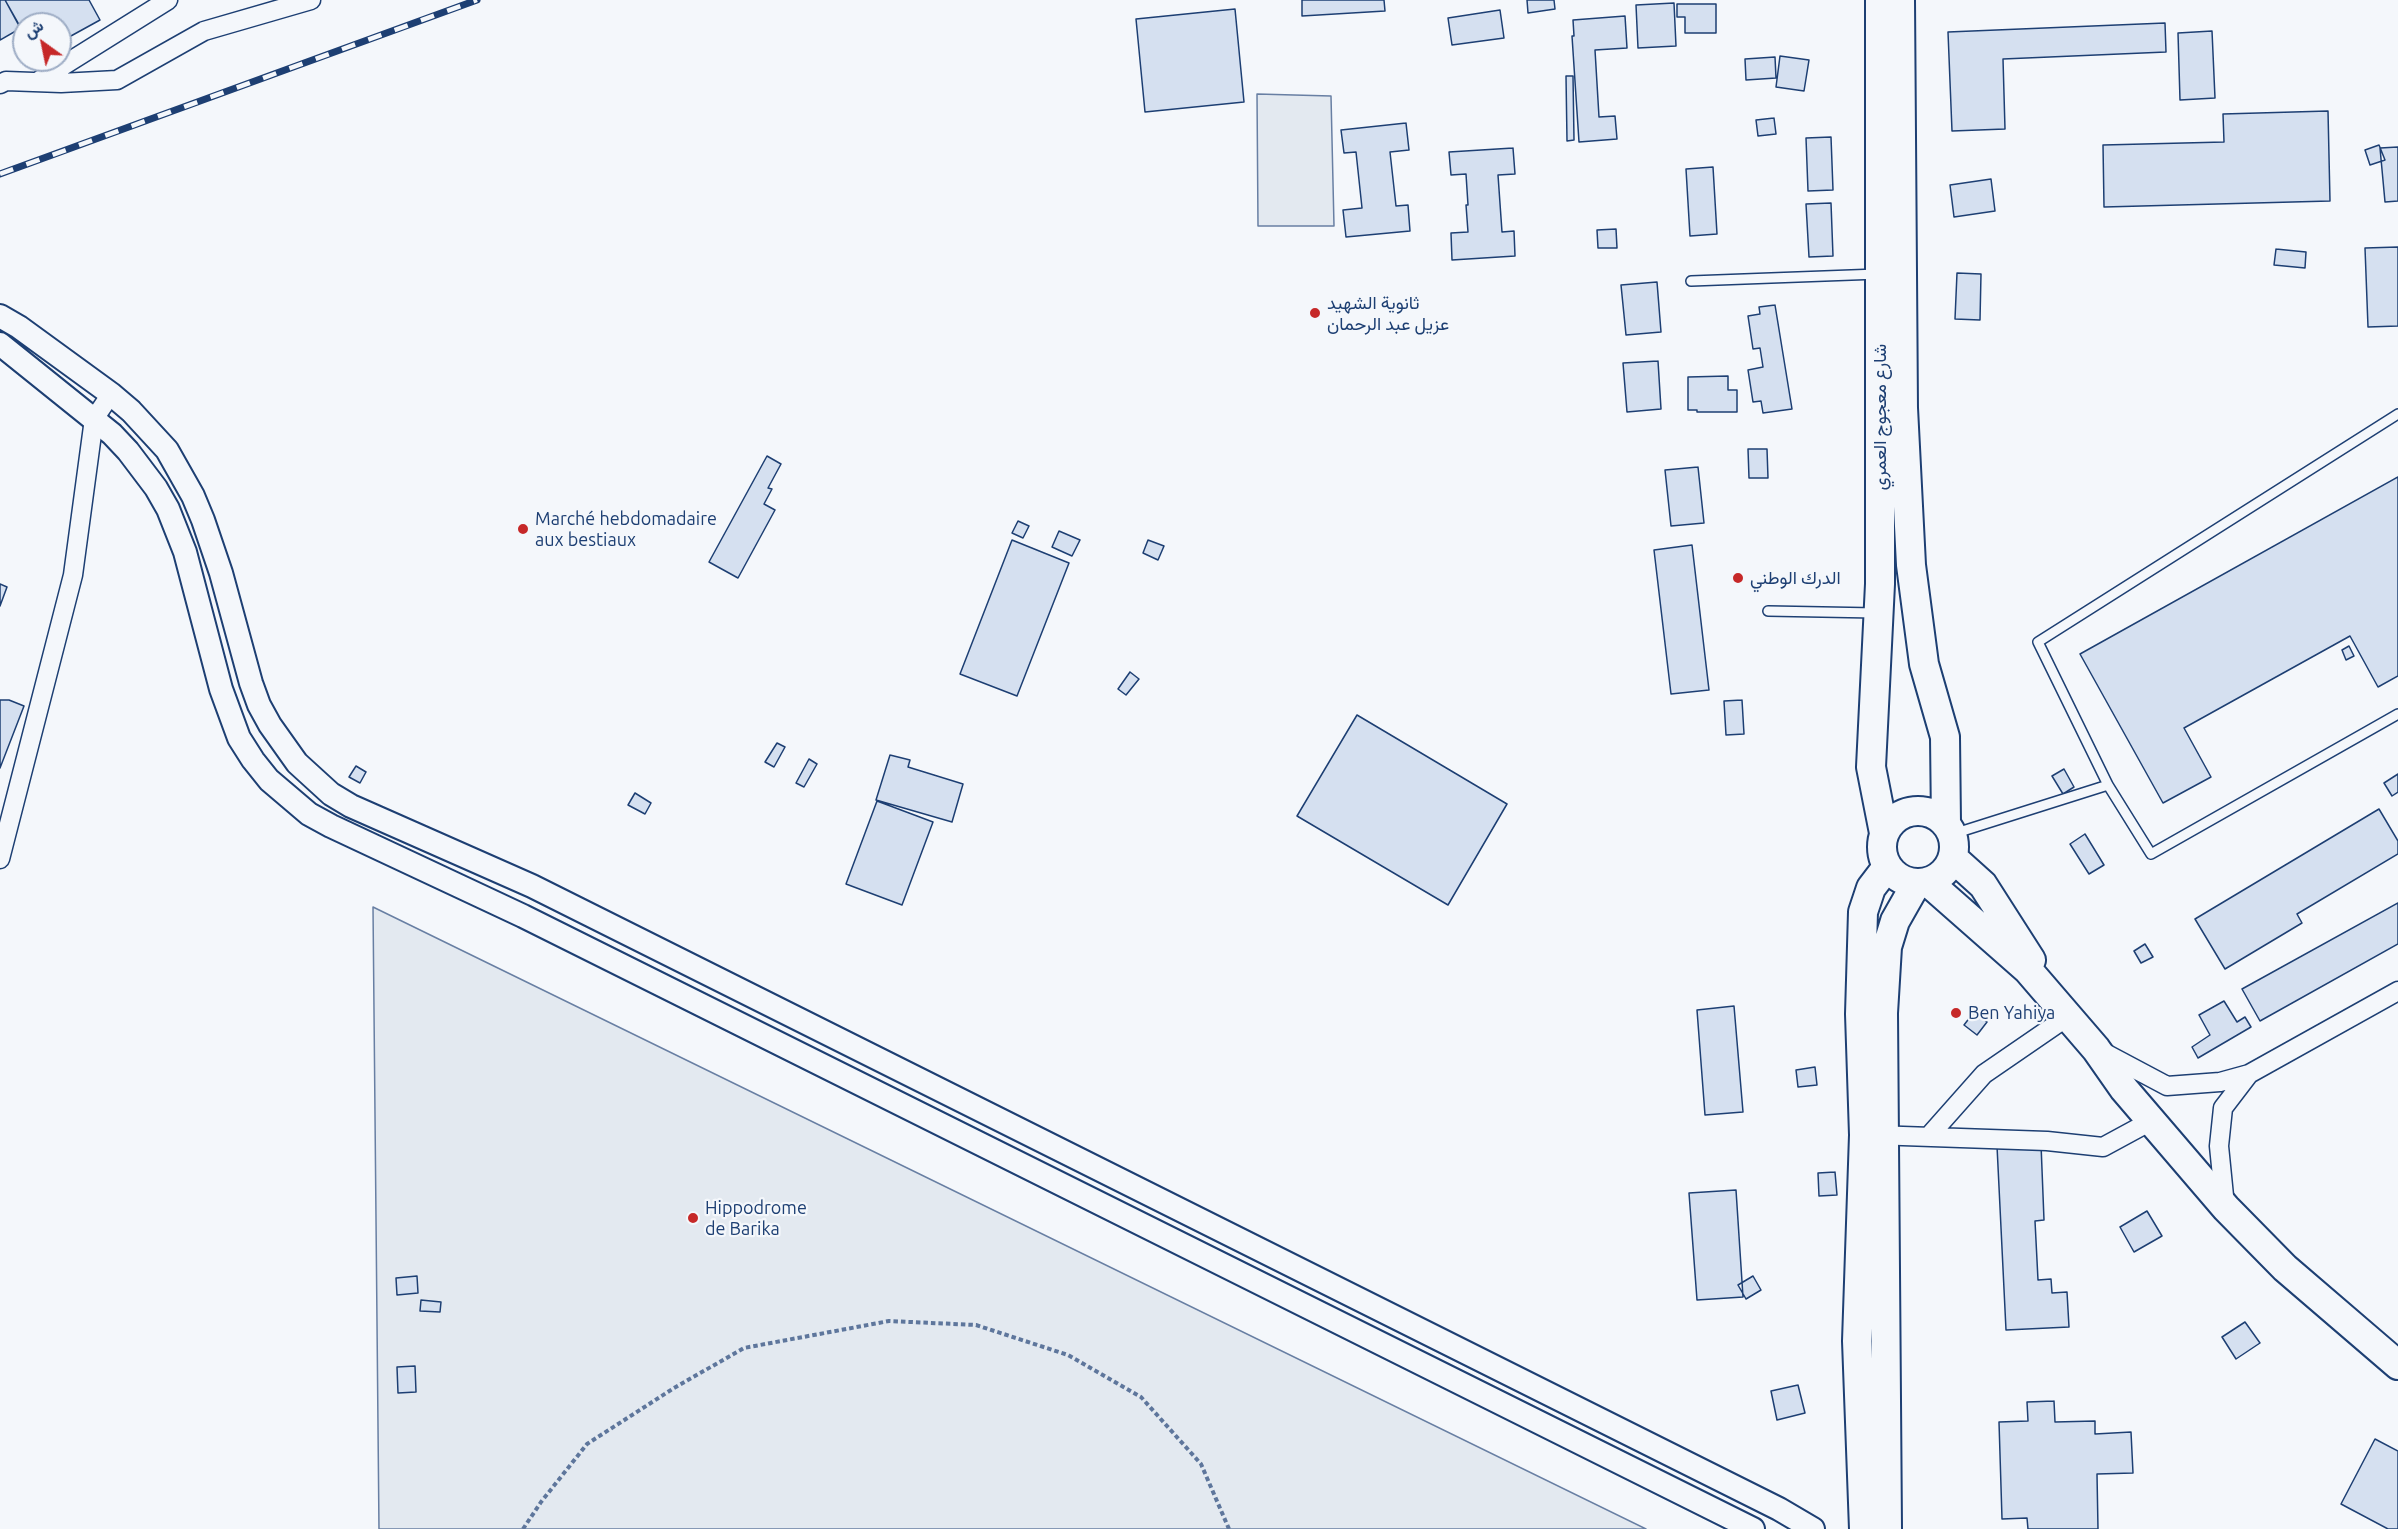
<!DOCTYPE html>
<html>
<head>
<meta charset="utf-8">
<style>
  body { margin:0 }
  #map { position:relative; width:2398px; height:1529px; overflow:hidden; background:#f4f7fb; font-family:Ubuntu,Vazirmatn,sans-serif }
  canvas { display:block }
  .north { position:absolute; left:12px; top:12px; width:60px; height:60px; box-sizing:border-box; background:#f4f7fb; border:2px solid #9eadc5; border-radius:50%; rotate:327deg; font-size:16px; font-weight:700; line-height:24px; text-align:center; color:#1d3f73 }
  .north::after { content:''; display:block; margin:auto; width:21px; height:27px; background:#c62828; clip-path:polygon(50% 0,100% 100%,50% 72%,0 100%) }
</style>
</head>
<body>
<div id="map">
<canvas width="2398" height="1529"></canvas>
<div class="north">ش</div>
</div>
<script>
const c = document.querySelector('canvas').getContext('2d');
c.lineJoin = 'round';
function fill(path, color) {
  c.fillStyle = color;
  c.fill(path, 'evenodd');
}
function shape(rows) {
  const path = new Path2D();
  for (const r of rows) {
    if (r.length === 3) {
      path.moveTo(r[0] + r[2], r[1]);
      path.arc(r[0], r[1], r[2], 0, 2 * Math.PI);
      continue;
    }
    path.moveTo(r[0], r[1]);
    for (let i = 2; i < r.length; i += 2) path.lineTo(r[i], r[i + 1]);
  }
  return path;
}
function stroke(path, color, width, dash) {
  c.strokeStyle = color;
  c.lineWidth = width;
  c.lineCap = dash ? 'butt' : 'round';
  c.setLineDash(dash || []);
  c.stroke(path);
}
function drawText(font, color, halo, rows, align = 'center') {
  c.font = font + ' Ubuntu,Vazirmatn,sans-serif';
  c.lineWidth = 4.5;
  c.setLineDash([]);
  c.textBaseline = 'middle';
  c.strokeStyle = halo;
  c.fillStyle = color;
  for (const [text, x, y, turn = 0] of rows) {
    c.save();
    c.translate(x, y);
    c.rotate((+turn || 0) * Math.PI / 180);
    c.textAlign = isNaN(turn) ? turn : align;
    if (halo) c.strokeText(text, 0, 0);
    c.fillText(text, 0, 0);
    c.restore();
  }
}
const green = shape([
  [1257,94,1331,96,1334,226,1258,226,1257,94],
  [373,907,1646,1529,379,1529,373,907]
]);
const building = shape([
  [0,0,5,0,21,28,0,40,0,0],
  [5,0,89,0,100,20,60,42,60,24,24,24,24,35,5,0],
  [1302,0,1384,0,1385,11,1302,16,1302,0],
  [1527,0,1554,0,1555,9,1528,13,1527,0],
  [1674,3,1676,46,1638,48,1636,5,1674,3],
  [1677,4,1716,4,1716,33,1685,33,1685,17,1677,17,1677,4],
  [1235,9,1244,102,1145,112,1136,19,1235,9],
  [1500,10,1504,38,1452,45,1448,18,1500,10],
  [1625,16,1627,48,1595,50,1599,117,1615,116,1617,139,1579,142,1572,36,1574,36,1573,20,1625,16],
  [2165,23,2166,52,2003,59,2005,129,1952,131,1948,32,2165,23],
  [2212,31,2215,98,2180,100,2178,33,2212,31],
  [1780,56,1809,60,1804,91,1776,87,1780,56],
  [1775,57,1776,78,1746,80,1745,59,1775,57],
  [1566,76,1573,76,1574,140,1567,141,1566,76],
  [2328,111,2330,201,2104,207,2103,145,2224,142,2223,114,2328,111],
  [1774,118,1776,134,1758,136,1756,120,1774,118],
  [1406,123,1409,150,1390,152,1396,206,1408,205,1410,231,1346,237,1343,210,1362,208,1356,152,1344,153,1341,130,1406,123],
  [1831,137,1833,190,1808,191,1806,138,1831,137],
  [2379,145,2385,160,2370,165,2365,150,2379,145],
  [2398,147,2398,201,2385,202,2380,148,2398,147],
  [1513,148,1515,174,1498,175,1502,232,1514,231,1515,256,1452,260,1451,233,1468,232,1466,205,1468,205,1466,174,1451,175,1449,152,1513,148],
  [1713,167,1717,234,1690,236,1686,169,1713,167],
  [1991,179,1995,211,1954,217,1950,185,1991,179],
  [1831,203,1833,256,1809,257,1806,204,1831,203],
  [1616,229,1617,248,1598,248,1597,230,1616,229],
  [2398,247,2398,326,2368,327,2365,248,2398,247],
  [2276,249,2306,252,2305,268,2274,265,2276,249],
  [1957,273,1981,274,1980,320,1955,319,1957,273],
  [1657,282,1661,332,1626,335,1621,285,1657,282],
  [1775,305,1792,409,1763,413,1761,401,1753,402,1748,370,1763,367,1760,348,1753,349,1748,316,1760,314,1759,307,1775,305],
  [1658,361,1661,409,1627,412,1623,363,1658,361],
  [1728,376,1728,390,1737,390,1737,412,1697,412,1697,410,1688,410,1688,377,1728,376],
  [1748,449,1767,449,1768,478,1749,478,1748,449],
  [767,456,781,464,768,488,772,489,764,504,775,510,738,578,709,562,767,456],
  [1698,467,1704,523,1671,526,1665,470,1698,467],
  [2398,477,2398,676,2378,687,2350,636,2184,728,2211,777,2163,803,2080,654,2398,477],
  [1018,521,1029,526,1023,538,1012,533,1018,521],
  [1059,531,1080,540,1072,556,1052,547,1059,531],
  [1012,540,1069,563,1017,696,960,674,1012,540],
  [1148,540,1164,546,1158,560,1143,553,1148,540],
  [1692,545,1709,690,1671,694,1654,550,1692,545],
  [0,584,7,587,0,606,0,584],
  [2349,646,2354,656,2346,660,2342,650,2349,646],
  [1130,672,1139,679,1126,695,1118,689,1130,672],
  [0,700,9,700,24,706,0,768,0,700],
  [1742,700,1744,734,1726,735,1724,701,1742,700],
  [1357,715,1507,804,1448,905,1297,816,1357,715],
  [777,743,785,747,774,767,765,762,777,743],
  [890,755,910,760,908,767,963,784,952,822,876,800,890,755],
  [809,759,817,764,804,787,796,783,809,759],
  [356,766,366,772,360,783,349,777,356,766],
  [2064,769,2074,787,2063,794,2052,776,2064,769],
  [2398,774,2398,792,2392,796,2384,783,2398,774],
  [635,793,651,803,645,814,628,805,635,793],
  [877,801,933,822,902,905,846,884,877,801],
  [2379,809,2398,841,2398,854,2297,914,2302,923,2225,969,2195,919,2379,809],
  [2085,834,2104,865,2089,874,2070,844,2085,834],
  [2398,903,2398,944,2260,1021,2242,989,2398,903],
  [2145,944,2153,957,2141,963,2134,951,2145,944],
  [2224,1001,2237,1022,2245,1017,2251,1027,2198,1058,2192,1047,2210,1035,2199,1015,2224,1001],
  [1734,1006,1743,1112,1705,1115,1697,1010,1734,1006],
  [1974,1012,1987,1022,1977,1035,1964,1025,1974,1012],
  [1815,1067,1817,1085,1798,1087,1796,1070,1815,1067],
  [2041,1144,2044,1220,2035,1221,2038,1280,2051,1279,2052,1293,2067,1292,2069,1327,2006,1330,1997,1146,2041,1144],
  [1835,1172,1837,1195,1819,1196,1818,1173,1835,1172],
  [1736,1190,1743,1297,1697,1300,1689,1193,1736,1190],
  [2147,1211,2162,1236,2134,1252,2120,1227,2147,1211],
  [417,1276,418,1293,397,1295,396,1278,417,1276],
  [1753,1276,1761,1290,1746,1299,1738,1285,1753,1276],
  [421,1300,441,1302,440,1312,420,1311,421,1300],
  [2245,1322,2260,1343,2236,1359,2222,1337,2245,1322],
  [415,1366,416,1392,398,1393,397,1367,415,1366],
  [1798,1385,1805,1413,1777,1420,1771,1391,1798,1385],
  [2054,1401,2055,1422,2095,1421,2095,1434,2131,1432,2133,1473,2097,1474,2098,1529,2028,1529,2027,1518,2002,1519,1999,1422,2028,1421,2027,1402,2054,1401],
  [2375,1439,2398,1451,2398,1529,2388,1529,2341,1504,2375,1439]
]);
const path = shape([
  [523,1529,541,1502,587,1444,674,1388,744,1348,889,1321,976,1325,1068,1355,1141,1397,1201,1464,1229,1529]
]);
const service = shape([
  [1691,281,1878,274],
  [2398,414,2038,642,2108,785,2151,854,2398,714],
  [1768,611,1876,613],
  [1953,834,2108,785]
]);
const minor = shape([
  [37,82,168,0],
  [0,84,6,81,61,83,117,80,204,31,311,0],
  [0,859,73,575,94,419,111,394],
  [2103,1052,2167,1086,2220,1082,2249,1074,2223,1108,2219,1146,2225,1206],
  [2249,1074,2398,991],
  [1874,1135,2047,1141,2103,1147,2151,1121],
  [1929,1136,1984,1074,2067,1017]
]);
const tertiary = shape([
  [0,316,19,327,111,394,131,411,167,450,193,496,203,520,221,573,251,683,259,705,270,725,297,763,331,794,351,806,532,886,1779,1509,1813,1529],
  [0,344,112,434,128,451,156,488,168,509,185,552,221,689,239,738,253,760,269,780,309,814,331,826,523,916,1753,1529]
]);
const primary = shape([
  [1880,0,1880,584,1871,767,1884,833],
  [1900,0,1903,408,1911,565,1924,664,1945,737,1946,823],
  [1918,847,36],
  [1953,858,1983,885,2031,960],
  [1928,882,2028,970,2096,1049,2124,1089,2226,1208,2285,1268,2398,1365],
  [1864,1529,1857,1341,1864,1135,1860,1014,1863,912,1871,888,1887,867],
  [1887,1529,1883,1013,1887,947,1895,921,1916,884]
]);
const rail = shape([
  [0,174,477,0]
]);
const markers = [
  [1315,313,6,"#c62828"],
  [523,529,6,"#c62828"],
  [1738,578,6,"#c62828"],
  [1956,1013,6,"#c62828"],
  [693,1218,6,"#c62828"]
];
const poiNames = [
  ["ثانوية الشهيد",1327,303],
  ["عزيل عبد الرحمان",1327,324],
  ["Marché hebdomadaire",535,519],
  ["aux bestiaux",535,540],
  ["الدرك الوطني",1750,578],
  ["Ben Yahiya",1968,1013],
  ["Hippodrome",705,1208],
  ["de Barika",705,1229]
];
const streetNames = [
  ["شارع معجوج العمري",1880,417,-90]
];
fill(green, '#e3e9f0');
stroke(green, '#687fa3', 1.5);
fill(building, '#d5e0f0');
stroke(building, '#1d3f73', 1.5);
stroke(service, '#1d3f73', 12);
stroke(minor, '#1d3f73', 21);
stroke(tertiary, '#1d3f73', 26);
stroke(primary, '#1d3f73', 32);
stroke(path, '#5e769c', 4, [4.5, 3]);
stroke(service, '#f4f7fb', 9);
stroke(minor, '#f4f7fb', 18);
stroke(tertiary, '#f4f7fb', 22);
stroke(primary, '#f4f7fb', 28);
stroke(rail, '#1d3f73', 7);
stroke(rail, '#f4f7fb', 4.5, [14]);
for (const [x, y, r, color] of markers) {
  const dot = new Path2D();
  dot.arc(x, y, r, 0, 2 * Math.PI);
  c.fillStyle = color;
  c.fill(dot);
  stroke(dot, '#f4f7fb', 2);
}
drawText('18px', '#1d3f73', '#f4f7fb', poiNames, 'left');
drawText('18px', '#1d3f73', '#f4f7fb', streetNames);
</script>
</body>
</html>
